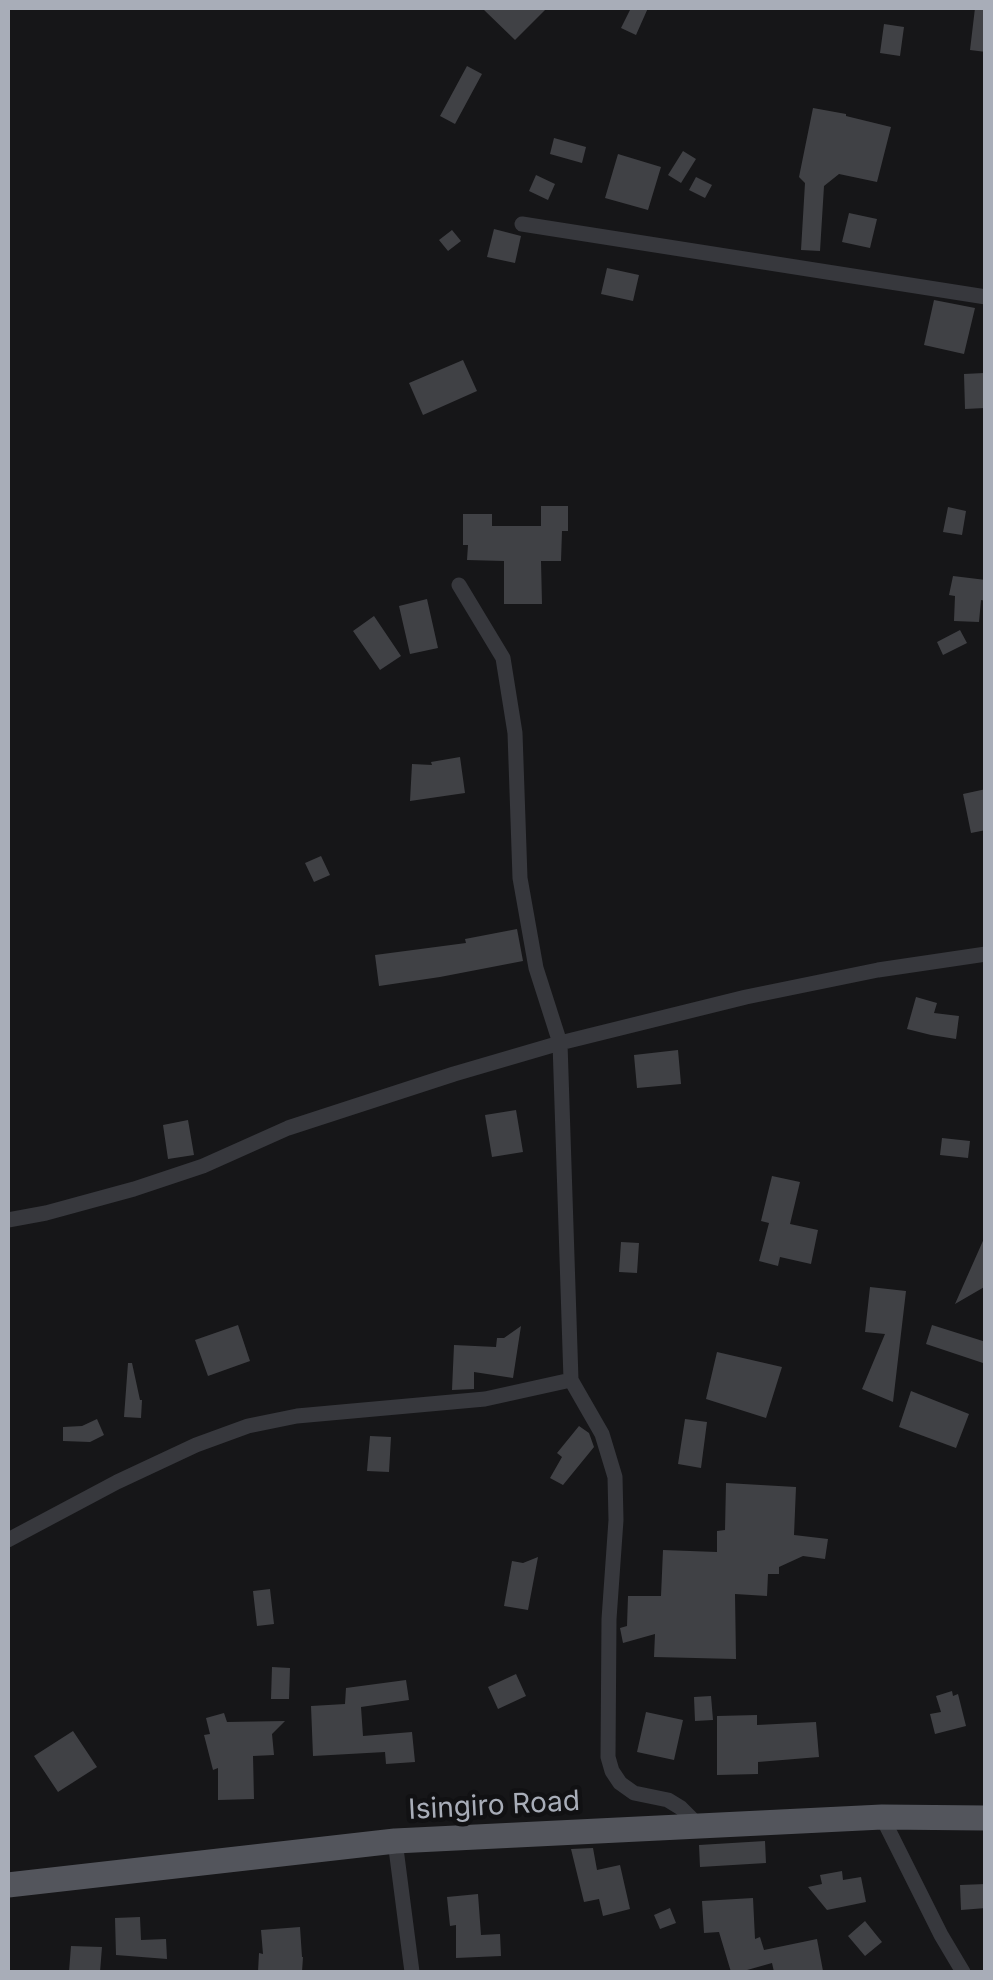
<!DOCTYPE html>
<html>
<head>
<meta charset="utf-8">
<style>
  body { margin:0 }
  #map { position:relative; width:993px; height:1980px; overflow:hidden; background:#161618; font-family:Inter,sans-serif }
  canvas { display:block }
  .frame { position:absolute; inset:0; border:10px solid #a8adb8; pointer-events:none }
</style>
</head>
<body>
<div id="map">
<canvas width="993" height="1980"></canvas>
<div class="frame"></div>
</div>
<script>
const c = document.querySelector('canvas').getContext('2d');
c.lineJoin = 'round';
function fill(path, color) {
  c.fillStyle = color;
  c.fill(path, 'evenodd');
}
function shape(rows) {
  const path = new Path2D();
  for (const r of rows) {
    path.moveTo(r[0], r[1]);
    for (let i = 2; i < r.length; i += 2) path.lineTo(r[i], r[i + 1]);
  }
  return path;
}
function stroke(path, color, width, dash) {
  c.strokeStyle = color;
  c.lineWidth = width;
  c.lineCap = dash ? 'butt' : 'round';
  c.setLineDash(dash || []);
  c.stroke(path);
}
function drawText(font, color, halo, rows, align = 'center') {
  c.font = font + ' Inter,sans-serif';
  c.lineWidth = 9;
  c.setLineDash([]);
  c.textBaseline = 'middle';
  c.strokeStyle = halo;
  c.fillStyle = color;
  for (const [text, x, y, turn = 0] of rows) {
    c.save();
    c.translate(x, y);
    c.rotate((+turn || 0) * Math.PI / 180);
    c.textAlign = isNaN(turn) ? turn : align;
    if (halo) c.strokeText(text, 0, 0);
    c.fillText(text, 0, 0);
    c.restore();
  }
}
const building = shape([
  [482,8,547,8,515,40],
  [631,8,648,8,636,35,621,28],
  [975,8,986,8,986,52,970,50],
  [884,24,904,27,900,56,880,53],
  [467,66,482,74,455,124,440,116],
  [813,108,846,114,846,116,891,127,877,182,839,174,824,186,820,251,801,250,805,183,799,177],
  [554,138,586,147,582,163,550,154],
  [683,151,696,159,681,183,668,175],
  [618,154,661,167,648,210,605,198],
  [536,175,555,184,548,200,529,191],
  [696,177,712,185,705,198,689,190],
  [849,213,877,219,870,248,842,242],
  [494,229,521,236,515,263,487,257],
  [452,230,461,241,448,251,439,240],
  [607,268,639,275,633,301,601,294],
  [934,300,975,308,964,354,924,345],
  [463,360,477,391,423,415,409,383],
  [984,373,985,408,965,409,964,374],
  [541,506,568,506,568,531,562,531,561,561,541,561,542,604,504,604,504,561,467,560,468,545,463,545,463,514,492,514,492,526,541,526],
  [948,507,966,511,962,535,943,532],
  [953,576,986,580,986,601,981,600,979,622,954,621,955,596,949,595],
  [427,599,438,648,410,654,399,606],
  [374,616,401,656,380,670,353,631],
  [960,630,967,643,943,655,937,642],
  [460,757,465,793,410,801,412,764,432,765,431,762],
  [986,789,986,830,971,833,963,794],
  [321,856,330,875,314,882,305,863],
  [517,929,523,961,440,977,379,986,375,955,466,943,465,939],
  [916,997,937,1003,934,1013,959,1016,956,1039,931,1035,907,1029],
  [678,1050,681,1084,637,1088,634,1055],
  [516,1110,523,1152,492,1157,485,1115],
  [188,1120,194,1155,168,1159,163,1125],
  [942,1138,970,1141,968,1158,940,1155],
  [772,1176,800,1182,790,1224,818,1230,811,1264,780,1257,778,1266,759,1261,769,1223,761,1221],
  [986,1234,986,1286,955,1304],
  [621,1242,639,1243,637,1273,619,1272],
  [870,1287,906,1291,893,1402,862,1389,885,1334,865,1332],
  [238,1325,250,1361,208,1376,195,1340],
  [932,1325,986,1342,986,1364,926,1344],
  [521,1326,513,1378,474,1372,474,1389,452,1390,454,1345,496,1347,497,1338,504,1338],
  [717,1352,782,1367,766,1418,706,1399],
  [128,1363,132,1363,140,1400,142,1400,141,1418,124,1417],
  [911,1391,969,1414,956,1448,899,1427],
  [97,1419,104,1435,90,1442,63,1441,63,1427,82,1426],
  [685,1419,707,1422,701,1468,678,1464],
  [579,1426,589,1433,594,1447,563,1485,550,1478,562,1457,557,1453],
  [370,1436,391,1437,389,1472,367,1471],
  [726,1483,796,1487,794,1535,828,1539,825,1559,803,1556,779,1567,779,1574,768,1574,767,1596,735,1594,736,1659,654,1657,655,1634,623,1643,620,1628,627,1626,628,1596,661,1596,663,1550,717,1552,717,1531,725,1530],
  [538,1557,528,1610,504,1606,512,1561,523,1563],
  [270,1589,274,1624,257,1626,253,1591],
  [272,1667,290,1668,289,1699,271,1699],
  [516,1674,526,1696,498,1709,488,1687],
  [406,1680,409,1700,361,1707,363,1736,412,1732,415,1762,386,1764,385,1752,313,1756,311,1706,345,1704,346,1688],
  [952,1691,953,1696,958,1694,966,1726,935,1734,930,1714,941,1712,936,1696],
  [711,1696,713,1720,695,1721,694,1697],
  [646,1712,683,1720,674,1760,637,1752],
  [224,1713,227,1722,285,1721,272,1734,274,1755,253,1756,254,1799,218,1800,218,1768,213,1770,204,1735,210,1734,206,1718],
  [757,1715,757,1725,816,1722,819,1757,758,1762,758,1774,717,1775,717,1716],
  [73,1731,97,1767,58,1792,34,1756],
  [765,1841,766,1863,700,1867,699,1845],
  [593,1848,597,1870,620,1865,630,1909,603,1916,599,1899,584,1902,571,1849],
  [842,1871,843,1880,861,1877,866,1902,827,1910,808,1887,822,1884,820,1875],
  [986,1884,986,1908,961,1910,960,1885],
  [478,1894,481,1935,500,1934,501,1956,456,1958,456,1925,450,1926,447,1897],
  [753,1898,755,1939,760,1937,764,1950,817,1939,823,1971,774,1972,772,1963,740,1972,731,1972,719,1932,704,1933,702,1901],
  [670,1908,676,1923,660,1929,654,1915],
  [140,1917,141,1940,166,1939,167,1959,116,1955,115,1918],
  [865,1921,882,1942,865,1956,848,1936],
  [300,1927,302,1957,303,1957,302,1972,258,1972,259,1953,263,1954,261,1930],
  [71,1946,102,1947,100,1972,69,1972]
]);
const street = shape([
  [522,224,986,297],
  [459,585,503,658,515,733,520,878,536,968,560,1043,571,1380],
  [8,1220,46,1213,134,1189,203,1166,288,1128,454,1074,560,1043,746,997,878,970,986,954],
  [8,1540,117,1482,196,1445,248,1426,297,1416,485,1399,571,1380,602,1434,615,1477,616,1520,609,1619,608,1757,612,1771,620,1783,634,1793,668,1800,681,1808,699,1826],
  [882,1817,941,1935,963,1972],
  [395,1841,412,1972]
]);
const primary = shape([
  [8,1885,395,1841,882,1817,986,1818]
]);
const streetNames = [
  ["Isingiro Road",494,1806,-3]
];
fill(building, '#404145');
stroke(street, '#37383d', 15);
stroke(primary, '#53555c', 25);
drawText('28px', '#a8adb8', '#111113', streetNames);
</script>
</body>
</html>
